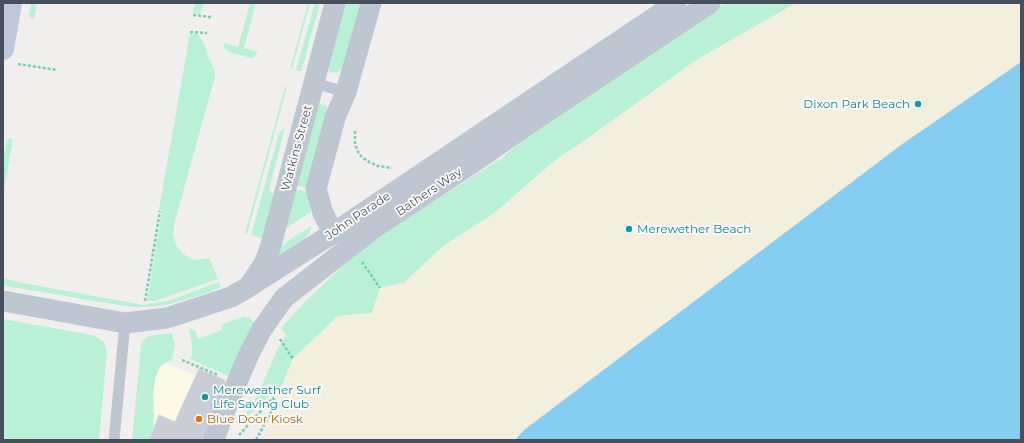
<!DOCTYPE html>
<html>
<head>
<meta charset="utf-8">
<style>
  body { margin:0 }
  #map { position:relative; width:1024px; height:443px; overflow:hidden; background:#f1efee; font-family:Montserrat,sans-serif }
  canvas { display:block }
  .frame { position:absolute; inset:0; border:4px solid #464f5d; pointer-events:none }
</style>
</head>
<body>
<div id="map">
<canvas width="1024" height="443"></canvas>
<div class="frame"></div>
</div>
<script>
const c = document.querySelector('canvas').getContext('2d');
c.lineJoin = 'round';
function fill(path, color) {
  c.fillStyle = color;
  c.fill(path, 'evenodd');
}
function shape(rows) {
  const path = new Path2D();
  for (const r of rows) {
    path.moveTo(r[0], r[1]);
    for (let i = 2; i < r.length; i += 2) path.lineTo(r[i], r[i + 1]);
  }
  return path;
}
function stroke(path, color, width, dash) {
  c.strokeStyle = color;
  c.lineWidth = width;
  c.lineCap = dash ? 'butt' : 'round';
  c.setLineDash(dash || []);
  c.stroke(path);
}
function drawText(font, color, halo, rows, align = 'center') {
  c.font = font + ' Montserrat,sans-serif';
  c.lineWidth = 3.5;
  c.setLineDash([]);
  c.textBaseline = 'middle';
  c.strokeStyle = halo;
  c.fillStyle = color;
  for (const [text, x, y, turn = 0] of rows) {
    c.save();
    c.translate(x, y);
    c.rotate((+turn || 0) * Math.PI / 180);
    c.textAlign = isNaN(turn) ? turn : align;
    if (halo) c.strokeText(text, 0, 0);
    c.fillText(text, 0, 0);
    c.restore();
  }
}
const commercial = shape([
  [165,363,196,376,199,369,229,382,210,440,157,440,150,437,153,428,154,415,153,395,155,379,158,370]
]);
const green = shape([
  [31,3,37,3,34,19,29,17,29,16],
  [195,3,204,3,200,14,193,13],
  [250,3,256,3,244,48,258,52,254,57,251,58,229,52,225,49,223,45,224,43,238,47],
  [308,3,310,3,292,69,290,69,292,62],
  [315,3,320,3,302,69,301,71,298,71,296,70],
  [343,3,360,3,342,68,338,72,332,73,329,71,327,67],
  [725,3,796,3,695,61,583,142,561,156,538,175,496,212,442,247,404,283,380,288,372,313,338,316,293,359,282,385,240,423,257,396,277,350,286,335,281,328,305,302,350,259,365,246,407,218,502,158,535,130],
  [190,33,198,34,205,46,208,56,213,67,215,72,215,77,175,221,173,234,176,245,181,252,185,255,192,259,198,260,209,258,218,279,169,296,155,301,147,301,162,210,159,209],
  [285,87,287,87,247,234,245,233],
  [321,104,325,105,328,108,329,112,309,189,293,184,318,105],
  [285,128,269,190,272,192,274,196,264,239,251,235,279,133],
  [8,138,13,139,3,195,3,163,6,144],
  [291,190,298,190,304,191,307,193,311,212,283,230],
  [311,226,311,229,310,232,304,239,279,256,274,254,276,249],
  [3,278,23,283,144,305,170,300,219,282,221,287,209,292,201,295,166,305,151,307,133,307,106,303,6,286,3,285],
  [242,317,250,317,254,323,231,377,190,359,192,355,192,343,189,329,195,330,198,339,222,330,221,325],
  [3,319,92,335,98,338,103,341,107,351,99,440,3,440],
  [172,333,175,346,173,356,171,360,162,365,159,369,155,379,153,395,154,415,153,428,150,437,157,440,132,440,141,346,142,342,147,337,154,335]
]);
const sand = shape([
  [796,3,1021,3,1021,62,901,145,524,430,515,440,262,440,279,400,273,398,282,385,293,359,338,316,372,313,380,288,404,283,442,247,496,212,538,175,561,156,583,142,695,61]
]);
const water = shape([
  [1021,62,1021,440,515,440,524,430,901,145]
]);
const shadow = shape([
  [224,381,230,391,210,440,153,440,175,424]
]);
const building = shape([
  [199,369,225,380,210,416,203,436,202,440,149,440,159,415,175,422,199,369]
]);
const path = shape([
  [193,15,211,17],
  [190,32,207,33],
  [18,64,57,70],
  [355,131,355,144,359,154,362,157,369,162,378,166,392,168],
  [362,262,380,288],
  [145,301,160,211],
  [280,339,293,359],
  [182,360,218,375],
  [239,435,273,398,276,403,256,440]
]);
const lane = shape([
  [314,83,346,92],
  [114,440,125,323]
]);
const street = shape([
  [333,233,323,213,316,189,335,118,346,92,371,3],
  [251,283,265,262,271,245,335,3],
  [3,301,125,323,167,318,231,297,247,288,335,232,676,3],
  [214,440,221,420,249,354,262,329,284,298,374,228,477,160,533,121,710,3]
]);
const secondary = shape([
  [3,49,11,3]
]);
const markers = [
  [918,104,4,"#0f9aa8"],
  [629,229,4,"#0f9aa8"],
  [205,397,4,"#0f9aa8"],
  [199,419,4,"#e8710a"]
];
const cultureNames = [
  ["Dixon Park Beach",910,104,"right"],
  ["Merewether Beach",637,229],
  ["Mereweather Surf",213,390],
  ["Life Saving Club",213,404]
];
const streetNames = [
  ["Watkins Street",297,148,-75],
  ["Bathers Way",429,192,-34],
  ["John Parade",358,216,-34]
];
const foodNames = [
  ["Blue Door Kiosk",207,419]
];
fill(commercial, '#fdf9e7');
fill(green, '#baf1d6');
fill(sand, '#f3efde');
fill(water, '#85cdf1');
fill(shadow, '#0003');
fill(building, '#cacdd5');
stroke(building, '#d2d4db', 1);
stroke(path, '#70d1ad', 2.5, [3, 2]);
stroke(lane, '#bec7d1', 11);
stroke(street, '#bec7d1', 21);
stroke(secondary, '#c0c9d9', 22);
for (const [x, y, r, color] of markers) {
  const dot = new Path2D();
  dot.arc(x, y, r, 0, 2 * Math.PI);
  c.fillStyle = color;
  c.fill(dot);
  stroke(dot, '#fff', 1.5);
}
drawText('12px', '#0d838f', '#fff', cultureNames, 'left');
drawText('12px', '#464f5d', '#fff', streetNames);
drawText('12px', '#c56008', '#fff', foodNames, 'left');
</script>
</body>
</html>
